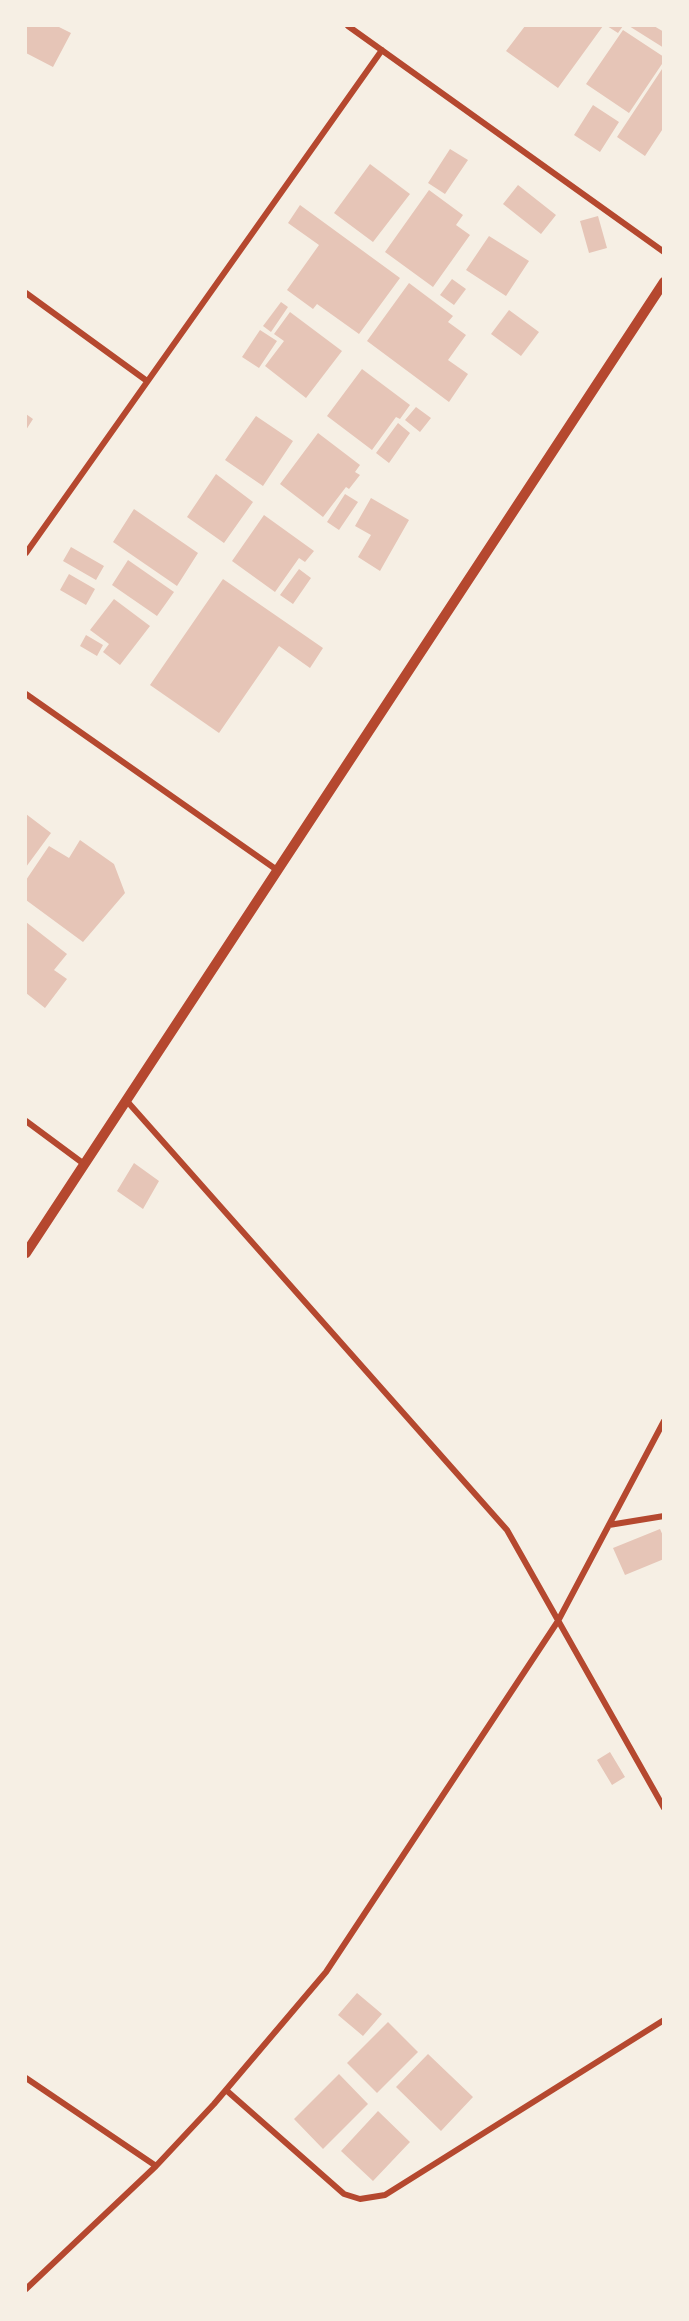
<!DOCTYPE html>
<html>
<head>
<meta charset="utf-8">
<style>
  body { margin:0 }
  #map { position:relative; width:689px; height:2321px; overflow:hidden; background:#f6efe4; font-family:Montserrat,sans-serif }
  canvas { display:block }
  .frame { position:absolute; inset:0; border:27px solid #f6efe4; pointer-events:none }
</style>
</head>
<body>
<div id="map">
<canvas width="689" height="2321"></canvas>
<div class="frame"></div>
</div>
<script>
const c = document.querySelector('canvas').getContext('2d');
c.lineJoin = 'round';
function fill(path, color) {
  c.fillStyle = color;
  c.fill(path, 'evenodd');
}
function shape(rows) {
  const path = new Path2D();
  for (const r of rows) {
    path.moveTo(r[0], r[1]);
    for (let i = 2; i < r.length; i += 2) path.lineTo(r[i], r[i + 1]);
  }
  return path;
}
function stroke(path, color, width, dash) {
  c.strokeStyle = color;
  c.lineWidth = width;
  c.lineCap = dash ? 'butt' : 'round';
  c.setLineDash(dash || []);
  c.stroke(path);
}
const building = shape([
  [26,26,57,26,71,33,53,67,26,53],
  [525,26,603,26,558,88,506,51],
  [607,26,623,26,618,33],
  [629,26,654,26,664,32,664,48],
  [623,30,664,57,664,61,629,113,586,84],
  [664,66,664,127,645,156,617,137],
  [593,105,619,122,600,152,574,135],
  [450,149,468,160,445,194,428,183],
  [370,164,410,194,373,242,334,213],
  [518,185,556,215,541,234,503,204],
  [429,190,463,215,456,225,470,235,433,287,385,252],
  [300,205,400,278,359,334,317,304,313,309,287,290,319,245,288,223],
  [598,216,607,248,589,253,580,221],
  [489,236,529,261,506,296,466,270],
  [452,279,466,289,454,305,440,295],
  [409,283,453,316,448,322,466,335,448,360,468,374,449,402,367,341],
  [281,302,288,307,271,332,263,326],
  [509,310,539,332,521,356,491,334],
  [290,312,342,351,306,398,265,366,284,341,274,334],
  [260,330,277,341,259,368,242,357],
  [362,369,410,405,400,419,396,417,372,450,327,416],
  [416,407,431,418,420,432,405,420],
  [26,414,33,419,26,430],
  [256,416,293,441,263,486,225,460],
  [398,423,410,433,389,463,376,453],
  [318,433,360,465,355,472,360,475,349,489,346,487,323,517,280,484],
  [216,474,253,502,224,543,187,517],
  [345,494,358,502,339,530,327,522],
  [371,498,409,520,380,571,358,557,371,535,355,526],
  [134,509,198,553,177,586,113,542],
  [264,515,314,551,305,562,299,558,275,592,232,561],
  [71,547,104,566,96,580,63,561],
  [128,560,174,592,157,616,112,585],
  [299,569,311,578,293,604,280,595],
  [69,574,95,589,86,605,60,590],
  [223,579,323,648,310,668,279,646,219,733,150,685],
  [114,599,150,626,120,665,103,652,109,644,90,630],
  [86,635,103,645,97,656,80,646],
  [26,814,51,833,26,867],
  [80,840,114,864,125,893,83,942,26,900,26,880,49,846,69,858],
  [26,922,67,954,54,970,67,979,45,1008,26,993],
  [134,1163,159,1181,143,1209,117,1191],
  [660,1529,664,1538,664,1559,625,1575,613,1548],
  [610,1752,625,1777,612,1785,597,1760],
  [357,1993,382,2014,363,2036,338,2015],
  [388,2022,418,2052,377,2093,347,2063],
  [428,2054,473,2097,441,2131,396,2087],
  [339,2074,368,2104,323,2149,294,2119],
  [378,2111,410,2142,373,2181,341,2151]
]);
const minor = shape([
  [348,26,664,252],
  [26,293,147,381],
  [26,553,382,50],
  [26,694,277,870],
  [126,1100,507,1530,664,1808],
  [26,1121,84,1164],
  [609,1525,664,1516],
  [26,2078,156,2166],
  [226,2090,344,2194,360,2199,385,2195,664,2020],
  [26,2289,156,2166,214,2104,326,1972,558,1621,664,1421]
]);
const tertiary = shape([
  [26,1253,664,282]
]);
fill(building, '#e6c5b7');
stroke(minor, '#b5482f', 6);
stroke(tertiary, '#b5482f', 10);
</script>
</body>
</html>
